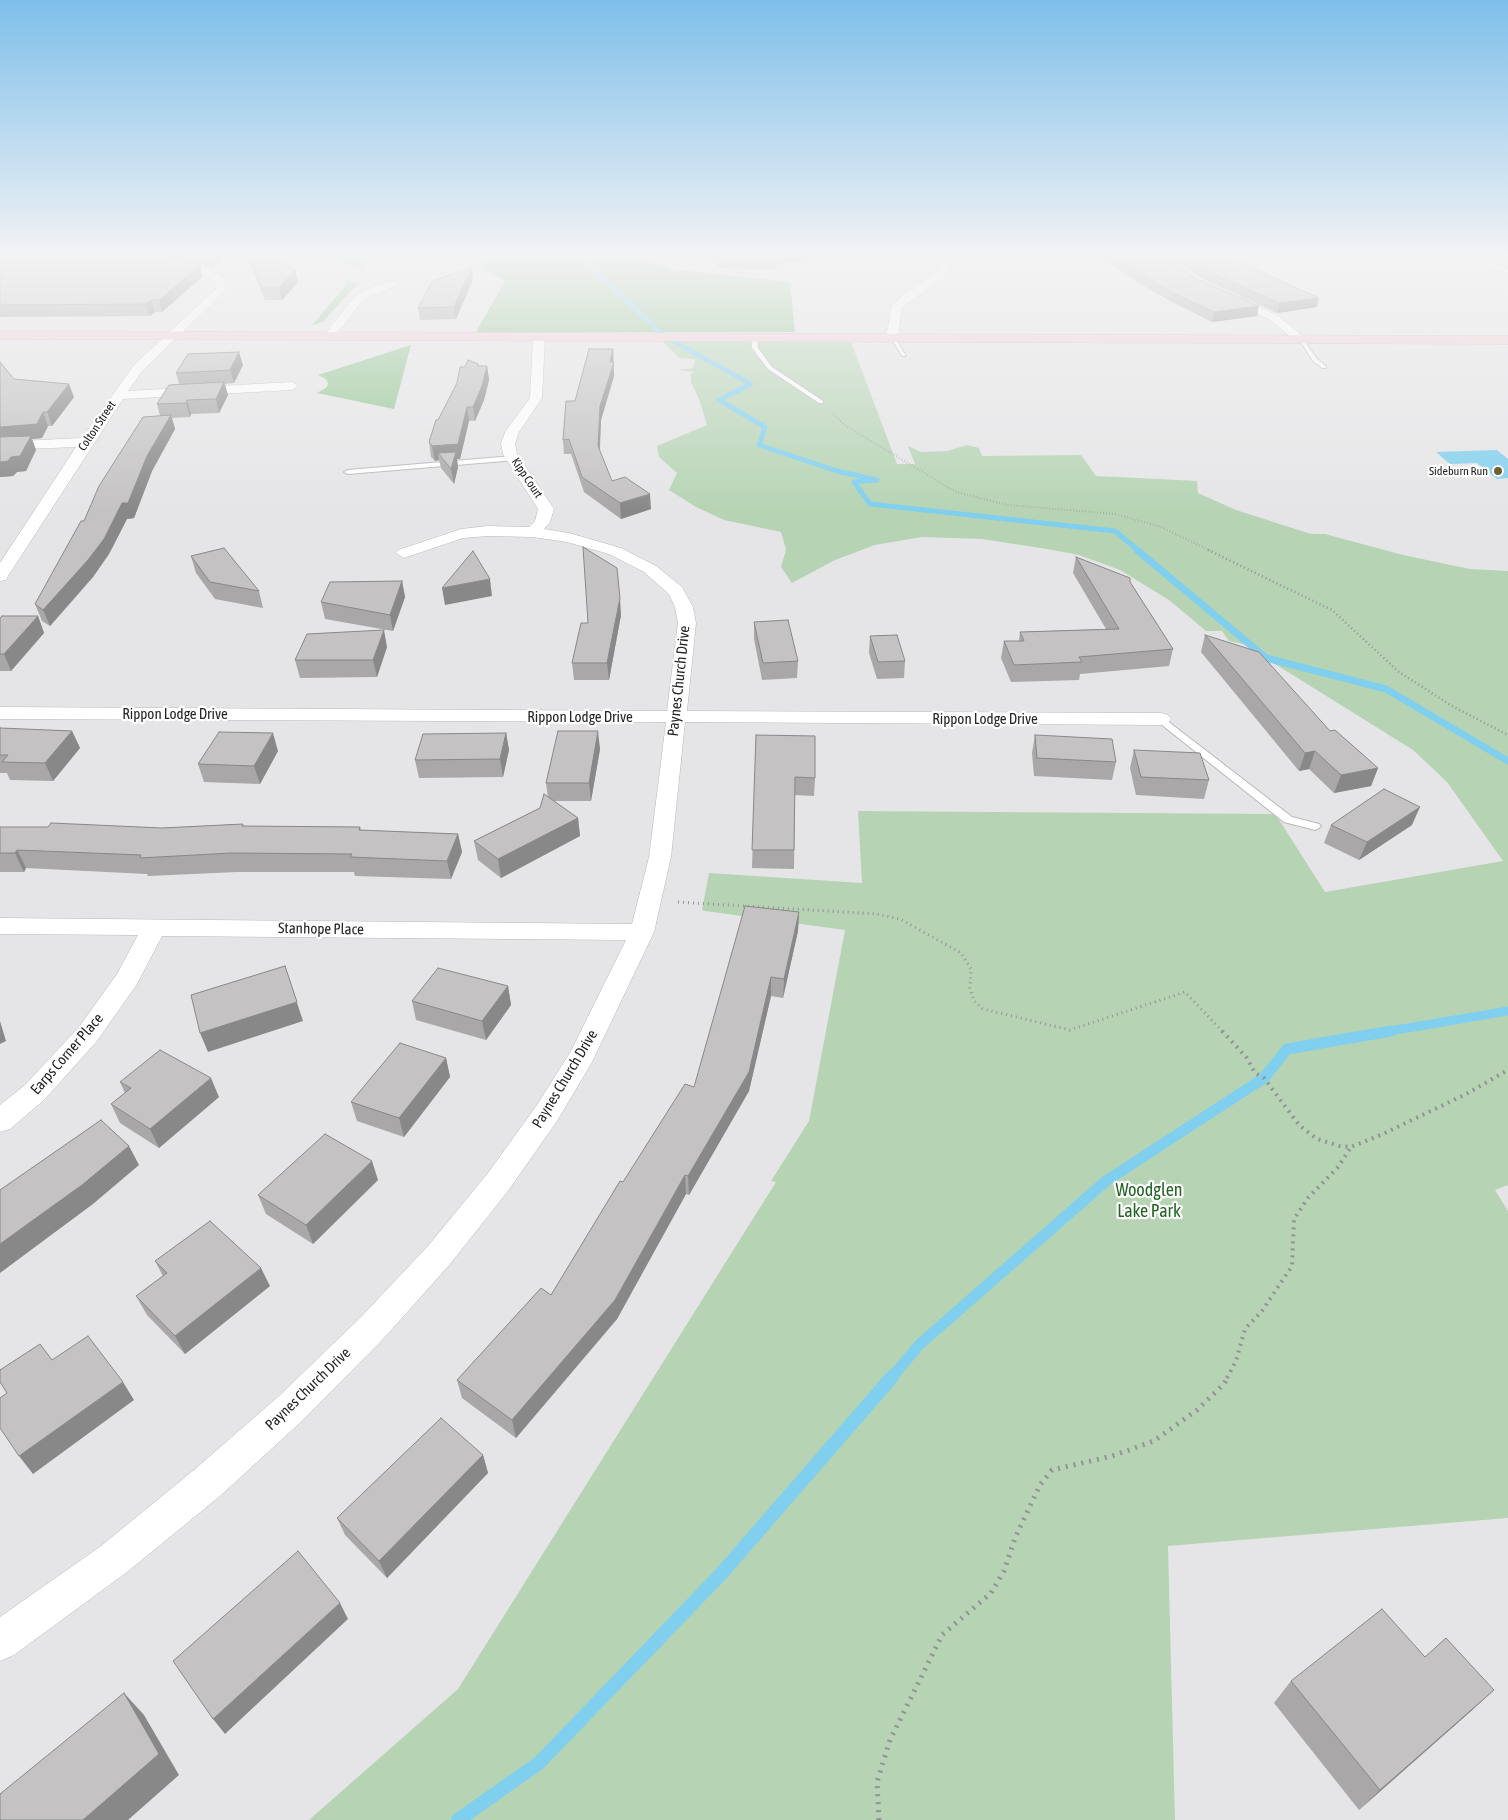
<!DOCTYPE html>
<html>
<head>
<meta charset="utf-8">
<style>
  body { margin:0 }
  canvas { display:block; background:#e5e5e7 }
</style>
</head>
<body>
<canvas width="1508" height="1820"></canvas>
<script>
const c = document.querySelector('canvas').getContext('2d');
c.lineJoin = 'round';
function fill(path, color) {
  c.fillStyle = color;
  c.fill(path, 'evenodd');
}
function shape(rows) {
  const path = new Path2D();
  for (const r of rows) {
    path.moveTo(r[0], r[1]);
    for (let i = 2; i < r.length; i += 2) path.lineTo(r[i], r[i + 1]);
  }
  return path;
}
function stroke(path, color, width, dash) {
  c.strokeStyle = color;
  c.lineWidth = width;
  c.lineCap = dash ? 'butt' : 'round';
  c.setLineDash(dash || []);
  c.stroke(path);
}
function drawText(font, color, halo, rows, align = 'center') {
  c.font = font + ' "Asap Condensed",sans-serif';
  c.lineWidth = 4.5;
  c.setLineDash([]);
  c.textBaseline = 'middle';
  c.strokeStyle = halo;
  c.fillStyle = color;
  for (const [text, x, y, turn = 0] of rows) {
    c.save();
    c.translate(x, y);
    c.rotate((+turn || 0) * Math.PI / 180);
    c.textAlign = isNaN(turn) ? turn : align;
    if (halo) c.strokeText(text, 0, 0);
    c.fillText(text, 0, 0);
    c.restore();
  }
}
const green = shape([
  [850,339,897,464,915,464,908,446,921,452,947,451,967,445,979,448,982,456,1081,455,1096,476,1197,481,1198,493,1236,510,1311,534,1325,534,1403,555,1470,569,1508,571,1508,1185,1495,1190,1508,1211,1508,1518,1168,1546,1175,1820,309,1820,458,1689,776,1182,771,1181,809,1121,845,930,705,911,702,910,709,873,862,883,858,811,1272,814,1276,815,1325,892,1503,861,1447,782,1413,750,1243,644,1229,641,1222,631,1206,631,1169,600,1120,570,1079,555,1047,549,982,539,922,537,875,545,835,560,792,583,781,567,786,550,781,532,724,520,696,507,669,490,677,473,659,457,657,446,707,425,699,399,691,382,691,374,694,372,678,370,693,368,695,359,679,358,661,340]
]);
const forest = shape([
  [326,257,372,257,361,269],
  [485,257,645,257,670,269,790,282,795,332,476,332,505,281,479,267],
  [349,282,357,284,323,322,312,325],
  [411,345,394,409,317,393,327,387,328,383,326,379,318,375]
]);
const water = shape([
  [1497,450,1508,459,1508,478,1497,479,1477,463,1450,464,1436,452]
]);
const streamFar5 = shape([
  [581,257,664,336,751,384,747,386]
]);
const streamFar4 = shape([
  [749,385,719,400,765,427,759,445,837,471,877,480,854,482,870,504,1115,531,1139,551]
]);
const streamFar3 = shape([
  [1137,550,1266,658,1386,689,1508,761]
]);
const streamFar2 = shape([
  [1384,1032,1508,1011]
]);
const streamFar1 = shape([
  [891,1378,920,1344,1106,1181,1264,1078,1287,1049,1391,1031]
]);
const stream = shape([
  [458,1820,539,1763,721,1574,892,1377]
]);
const pathFar4 = shape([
  [834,415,846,426,956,492,1007,505,1116,514,1161,527,1211,551]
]);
const pathFar3 = shape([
  [1208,550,1332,610,1399,672,1452,706,1508,735]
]);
const pathFar2 = shape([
  [678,902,877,914,900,919,961,953,971,969,970,988,974,1001,983,1009,1070,1030,1185,992,1223,1032]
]);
const pathFar1 = shape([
  [1222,1031,1247,1058,1255,1073,1264,1078,1299,1125,1317,1139,1340,1146,1351,1147,1383,1134,1466,1094,1508,1070],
  [1227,1378,1236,1361,1245,1329,1262,1311,1292,1266,1294,1219,1308,1198,1338,1167,1351,1147]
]);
const path = shape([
  [879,1820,877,1782,890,1740,942,1635,991,1593,1004,1571,1015,1538,1040,1485,1052,1470,1112,1456,1154,1441,1197,1410,1224,1384,1228,1377]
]);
const service = shape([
  [1462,257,1469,257,1508,269,1508,273,1462,257],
  [1496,257,1508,258,1508,262,1496,258,1496,257],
  [754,334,757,336,758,348,772,367,823,401,823,403,819,403,768,369,752,348,751,336,754,334],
  [890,336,894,336,906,356,902,356,890,336],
  [1299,339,1303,339,1317,359,1326,366,1326,368,1322,368,1313,361,1299,339],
  [513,456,516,456,516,460,348,474,344,472,348,470,513,456],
  [1161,716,1292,817,1319,824,1321,826,1319,828,1315,830,1284,822,1157,721,1156,719,1161,716]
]);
const minor = shape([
  [828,257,941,260,942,257,952,257,949,270,943,278,902,307,898,337,892,340,886,337,892,306,904,294,935,274,940,266,833,260,828,257],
  [170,261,206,267,224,278,226,290,142,371,128,391,292,382,298,386,292,390,123,399,8,576,6,580,0,581,0,563,76,447,0,450,0,442,82,438,134,365,216,289,215,281,209,277,199,272,166,266,166,262,170,261],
  [392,281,397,284,396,286,364,299,333,338,325,338,325,334,356,295,369,288,392,281],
  [1230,295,1277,315,1307,340,1301,343,1297,342,1269,319,1226,300,1225,298,1230,295],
  [539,335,545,338,542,398,519,432,515,444,517,454,554,509,550,522,544,529,569,533,621,548,656,566,682,587,693,607,696,623,687,711,1161,713,1168,715,1171,719,1168,723,1161,725,685,722,671,857,654,932,592,1062,557,1121,508,1191,450,1264,385,1337,303,1420,220,1496,127,1572,14,1655,0,1661,0,1617,101,1546,194,1470,279,1396,361,1317,428,1246,488,1173,537,1105,571,1051,626,940,162,936,137,984,97,1041,44,1100,10,1129,0,1132,0,1105,24,1086,79,1027,117,974,138,935,0,934,0,918,632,924,649,857,666,722,0,719,0,707,667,711,678,623,675,607,669,594,644,572,609,554,567,542,533,537,488,536,463,538,404,558,396,553,398,550,461,529,488,526,529,527,535,521,538,509,503,454,501,444,505,432,530,398,533,338,539,335]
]);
const secondary = shape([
  [0,331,1508,336,1508,344,0,339,0,331]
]);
const wall = shape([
  [0,257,225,257,212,268,206,265,197,264,200,265,202,277,162,312,155,312,150,316,0,317],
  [248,257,276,257,295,270,298,282,282,300,265,300],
  [703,257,826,257,777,264,776,270,717,268,717,261],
  [1102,257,1165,257,1195,278,1257,316,1212,322,1170,301,1134,280],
  [1169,257,1228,257,1317,307,1277,313,1203,279],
  [473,279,456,319,420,320,418,308],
  [613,349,614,376,601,420,600,450,612,481,651,509,621,519,584,492,571,454,564,454,563,440,575,401],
  [0,362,14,379,74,397,52,426,48,426,42,438,32,439,36,450,26,471,17,472,13,476,0,477],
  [243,365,234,383,225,384,228,395,219,413,191,414,190,417,172,418,175,429,152,471,134,518,127,519,109,554,93,577,50,626,42,621,35,604,84,521,160,416,157,404,179,384,176,373],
  [479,366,487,366,489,380,484,400,475,421,469,421,460,459,457,459,458,467,454,484,441,468,439,460,435,461,431,457,429,442,438,420],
  [191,556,259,591,263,608,215,599,196,573],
  [1076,557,1130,582,1173,649,1169,666,1080,674,1079,680,1011,682,1001,658,1004,641,1019,641,1020,632,1106,629,1073,573],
  [402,581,405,597,393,631,325,619,321,602],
  [621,615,609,680,574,680,572,663,588,623],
  [38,616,44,633,11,671,0,671,0,618],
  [754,622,798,661,797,678,762,680,754,639],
  [1205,635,1378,768,1371,786,1334,793,1309,769,1299,771,1201,652],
  [870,636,905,661,904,678,877,679,869,653],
  [387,647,377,677,300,678,295,660],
  [0,726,1,729,72,731,80,748,53,781,10,780,7,773,0,773],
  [506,733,509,750,503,777,419,778,415,760],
  [756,735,815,778,814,796,795,795,794,869,752,868],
  [1035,735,1116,762,1112,780,1034,776,1032,753],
  [600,749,591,801,554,801,578,818,580,836,501,878,478,860,474,841,540,808,548,797,546,783],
  [1134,750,1209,780,1204,799,1136,795,1130,768],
  [278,751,260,784,204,782,198,764],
  [243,824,244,826,360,827,361,830,458,834,462,852,451,879,355,876,354,872,237,872,148,876,147,874,26,868,24,872,0,872,0,827,162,828],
  [1331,825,1412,825,1359,860,1324,843],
  [799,912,798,931,783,998,771,996,749,1091,689,1195,686,1194,617,1319,516,1438,462,1398,457,1380,551,1295,623,1182,694,1087],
  [508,986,511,1005,486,1040,416,1020,412,1001],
  [446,1058,450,1077,404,1137,357,1121,351,1102],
  [120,1082,219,1097,159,1148,120,1123,111,1104,125,1093],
  [378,1180,313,1244,266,1214,258,1195],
  [155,1261,270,1286,185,1354,147,1315,136,1296,163,1276],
  [483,1455,488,1473,387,1578,345,1535,337,1518],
  [1425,1657,1494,1690,1470,1712,1359,1810,1274,1703,1291,1681]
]);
const shadedWall = shape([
  [209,257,225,257,212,268],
  [777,257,826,257,777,264],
  [200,265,202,277,162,312,159,300],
  [472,267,473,279,456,319,454,307],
  [295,270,298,282,282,300,279,288],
  [1319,298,1317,307,1277,313,1279,303],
  [151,300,155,312,150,316,146,304],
  [1259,306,1257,316,1212,322,1214,312],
  [613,349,614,376,601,420,599,460,598,446,600,406,610,362],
  [239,352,243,365,234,383,230,370],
  [487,366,489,380,484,400,475,421,473,407],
  [224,382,228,395,219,413,216,399],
  [69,384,74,397,52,426,47,412],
  [187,400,191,414,190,417,186,403],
  [467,407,469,421,460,459,457,459,458,467,454,484,451,469,438,453,439,460,435,461,432,446],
  [43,412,48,426,42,438,32,439,36,450,26,471,17,472,13,476,0,477,0,427],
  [171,415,175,429,152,471,134,518,127,519,109,554,93,577,50,626,43,610,147,456],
  [650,494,651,509,621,519,620,503],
  [490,579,492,596,445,605,442,588],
  [402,581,405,597,393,631,390,615],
  [620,598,621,615,609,680,607,663],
  [38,616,44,633,11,671,4,654],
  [384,630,387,647,377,677,373,660],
  [72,731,80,748,53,781,45,763],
  [598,731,600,749,591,801,589,783],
  [273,733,278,751,260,784,254,766],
  [506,733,509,750,503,777,500,759],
  [1315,751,1309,769,1299,771,1305,753],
  [1378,768,1371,786,1334,793,1341,775],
  [1420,807,1412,825,1359,860,1367,842],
  [578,818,580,836,501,878,498,859],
  [458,834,462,852,451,879,447,861],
  [17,850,26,868,24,872,15,853],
  [799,912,798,931,783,998,784,979],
  [285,966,303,1021,208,1052,200,1033],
  [771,977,771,996,749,1091,689,1195,688,1176],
  [508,986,511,1005,486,1040,482,1021],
  [0,1021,6,1041,0,1044],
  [446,1058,450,1077,404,1137,399,1118],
  [211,1078,219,1097,159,1148,150,1129],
  [129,1146,139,1165,93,1204,0,1273,0,1244],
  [372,1161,378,1180,313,1244,306,1225],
  [685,1175,686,1194,617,1319,516,1438,512,1420],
  [261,1268,270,1286,185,1354,175,1336],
  [123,1382,134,1400,33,1474,19,1456],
  [483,1455,488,1473,387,1578,379,1561],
  [340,1603,348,1619,225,1734,213,1719],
  [1494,1690,1470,1712,1359,1810,1380,1790],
  [124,1693,144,1715,179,1775,128,1820,83,1820]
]);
const building = shape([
  [0,257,162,257,195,263,200,265,159,300,151,300,146,304,0,305,0,257],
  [250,257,276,257,295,270,279,288,262,288,250,257],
  [717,257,777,257,776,260,717,257],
  [1116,257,1165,257,1195,278,1259,306,1214,312,1171,292,1136,271,1116,257],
  [1184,257,1228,257,1319,298,1279,303,1205,270,1184,257],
  [472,267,454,307,418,308,432,281,472,267],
  [589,349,613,349,610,362,614,362,600,406,598,446,612,481,625,477,650,494,620,503,582,477,569,439,563,440,566,401,575,401,589,349],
  [239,352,230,370,176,373,188,354,239,352],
  [468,360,478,364,478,366,487,366,482,386,473,407,467,407,458,444,432,446,429,442,436,420,438,420,457,383,460,367,465,367,468,360],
  [0,362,14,379,69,384,47,412,43,412,37,424,0,427,0,362],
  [224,382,216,399,187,400,186,403,157,404,169,385,224,382],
  [171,415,147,456,128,503,122,503,104,539,88,560,43,610,35,604,81,521,84,521,99,486,143,417,171,415],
  [31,436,20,456,11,457,8,461,0,462,0,437,31,436],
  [456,452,451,469,438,453,456,452],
  [583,547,617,568,620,598,607,663,572,663,581,623,588,623,583,547],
  [224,548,259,591,210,582,191,556,224,548],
  [473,551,490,579,442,588,473,551],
  [1076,557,1130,578,1130,582,1173,649,1079,657,1082,662,1014,665,1004,641,1024,641,1020,632,1119,629,1076,557],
  [402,581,390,615,321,602,330,582,402,581],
  [2,616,38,616,4,654,0,654,0,618,2,616],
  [788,620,798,661,763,663,754,622,788,620],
  [384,630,373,660,295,660,307,634,384,630],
  [897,635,905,661,878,662,870,636,897,635],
  [1205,635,1259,652,1330,731,1335,730,1378,768,1341,775,1315,751,1305,753,1205,635],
  [0,728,72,731,45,763,2,762,8,755,0,755,0,728],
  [558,731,598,731,589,783,546,783,558,731],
  [219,732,273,733,254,766,198,764,219,732],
  [506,733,500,759,415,760,423,734,506,733],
  [756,735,815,736,815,778,795,777,794,850,752,850,756,735],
  [1035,735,1112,739,1116,762,1037,758,1035,735],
  [1134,750,1200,753,1209,780,1141,777,1134,750],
  [1384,789,1420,807,1367,842,1331,825,1384,789],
  [544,794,578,818,498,859,474,841,540,808,544,794],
  [51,823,162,828,243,824,242,826,360,827,359,830,458,834,447,861,350,857,352,854,231,853,140,858,141,855,17,850,15,853,0,853,0,827,48,827,51,823],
  [745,906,799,912,784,979,771,977,749,1072,688,1176,685,1175,615,1300,512,1420,457,1380,541,1288,551,1295,620,1181,623,1182,685,1084,694,1087,745,906],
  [285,966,297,1002,200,1033,191,995,285,966],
  [438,968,508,986,482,1021,412,1001,438,968],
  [400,1043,446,1058,399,1118,351,1102,400,1043],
  [160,1050,211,1078,150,1129,111,1104,131,1088,120,1082,160,1050],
  [101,1120,129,1146,82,1185,0,1244,0,1190,101,1120],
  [325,1134,372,1161,306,1225,258,1195,325,1134],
  [210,1221,261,1268,175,1336,136,1296,167,1273,155,1261,210,1221],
  [88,1336,123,1382,19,1456,0,1428,0,1398,7,1393,0,1382,0,1370,40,1344,52,1360,88,1336],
  [441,1418,483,1455,379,1561,337,1518,441,1418],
  [298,1551,340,1603,213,1719,173,1661,298,1551],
  [1382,1609,1425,1657,1446,1638,1494,1690,1380,1790,1291,1681,1382,1609],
  [124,1693,159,1754,83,1820,0,1820,0,1794,124,1693]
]);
const markers = [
  [1498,471,5,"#6d622f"]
];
const farStreetnames = [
  ["Colton Street",97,426,-56],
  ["Kipp Court",527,478,56]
];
const farPoinames = [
  ["Sideburn Run",1488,471]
];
const streetNames = [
  ["Paynes Church Drive",679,681,-84],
  ["Rippon Lodge Drive",175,714],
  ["Rippon Lodge Drive",580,717],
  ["Rippon Lodge Drive",985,719],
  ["Stanhope Place",321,929,1],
  ["Earps Corner Place",67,1054,-49],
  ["Paynes Church Drive",565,1079,-59],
  ["Paynes Church Drive",308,1389,-44]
];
const nearParknames = [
  ["Woodglen",1149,1190],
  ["Lake Park",1149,1211]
];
fill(green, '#b6d4b4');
fill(forest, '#94c591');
fill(water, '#80cfee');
stroke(streamFar5, '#80cfee', 4.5);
stroke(streamFar4, '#80cfee', 5);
stroke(streamFar3, '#80cfee', 7);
stroke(streamFar2, '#80cfee', 9);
stroke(streamFar1, '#80cfee', 11);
stroke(stream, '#80cfee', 14);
stroke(service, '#b8b8ba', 2);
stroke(minor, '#b8b8ba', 1);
stroke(secondary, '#b8b8ba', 1);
stroke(pathFar4, '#939395', 2, [0.5, 2.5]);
stroke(pathFar3, '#939395', 2.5, [1, 3]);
stroke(pathFar2, '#939395', 3, [1, 4]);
stroke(pathFar1, '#939395', 4, [2, 5]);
stroke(path, '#939395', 5, [2, 6]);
fill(service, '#fff');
fill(minor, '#fff');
fill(secondary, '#f3cdd5');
fill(wall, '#a9a7a7');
fill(shadedWall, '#898888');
fill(building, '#c4c2c2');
stroke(building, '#898888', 1);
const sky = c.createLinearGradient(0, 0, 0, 511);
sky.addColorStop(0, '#7ebfea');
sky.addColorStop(0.5, '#f3f3f4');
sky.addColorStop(1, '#f3f3f400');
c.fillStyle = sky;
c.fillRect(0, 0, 1508, 511);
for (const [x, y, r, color] of markers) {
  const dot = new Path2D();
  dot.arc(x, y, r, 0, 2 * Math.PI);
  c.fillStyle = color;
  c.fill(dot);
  stroke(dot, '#fff', 2);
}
drawText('12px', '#252525', '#fff', farStreetnames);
drawText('12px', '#252525', '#fff', farPoinames, 'right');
drawText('15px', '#252525', '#fff', streetNames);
drawText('18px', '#226423', '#fff', nearParknames);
</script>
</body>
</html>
